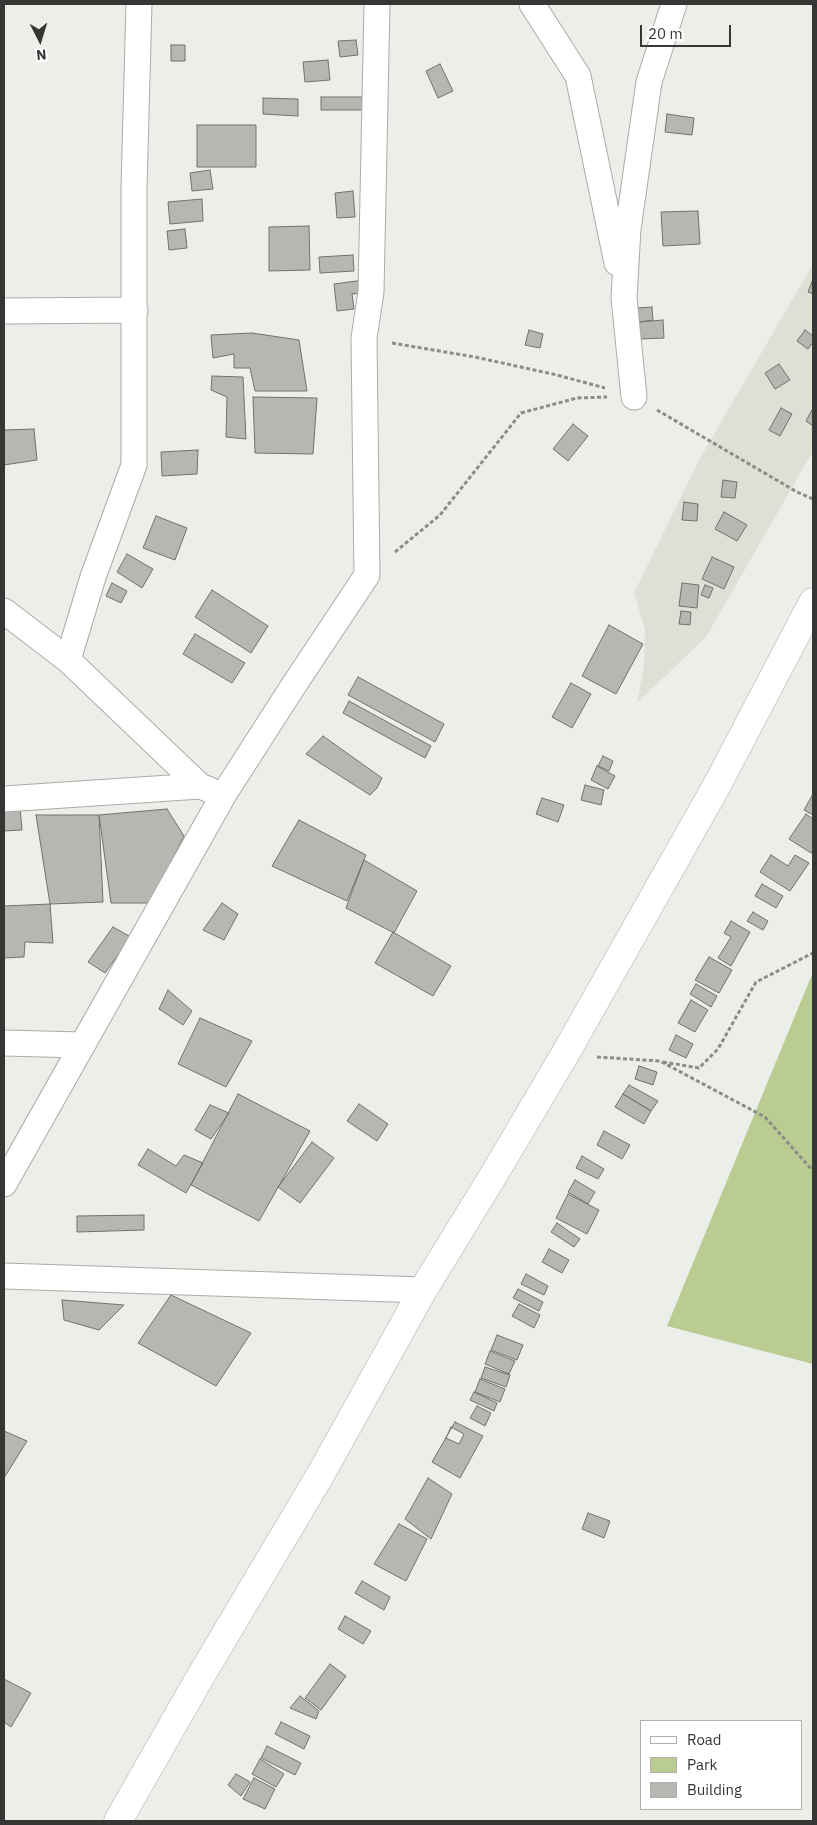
<!DOCTYPE html>
<html>
<head>
<meta charset="utf-8">
<style>
  body { margin:0 }
  #map { position:relative; width:817px; height:1825px; overflow:hidden; background:#eceee9; font-family:"IBM Plex Sans",sans-serif }
  canvas { display:block }
  .frame { position:absolute; inset:0; border:5px solid #363634; pointer-events:none }
  .legend { position:absolute; left:640px; top:1720px; width:162px; height:90px; box-sizing:border-box; background:#fff; border:1px solid #afafae; margin:0; padding:6px 9px; list-style:none; font-size:15px; color:#363634 }
  .legend li { display:flex; align-items:center; gap:10px; height:25px }
  .legend b { width:25px; border:1px solid #afafae }
  .north { position:absolute; left:15px; top:15px; width:50px; height:50px; -webkit-text-stroke:4px #fff; paint-order:stroke; rotate:175deg; font-size:14px; font-weight:700; line-height:20px; text-align:center; color:#363634 }
  .north::after { content:''; display:block; margin:auto; width:18px; height:22px; background:#363634; clip-path:polygon(50% 0,100% 100%,50% 72%,0 100%) }
  .scale { position:absolute; left:640px; top:25px; width:91px; height:22px; box-sizing:border-box; border:2px solid #363634; border-top:0; padding-left:6px; font-size:15px; line-height:18px; white-space:nowrap; color:#363634; -webkit-text-stroke:4px #fff; paint-order:stroke }
</style>
</head>
<body>
<div id="map">
<canvas width="817" height="1825"></canvas>
<div class="frame"></div>
<ul class="legend">
<li><b style="height:6px;background:#fff"></b>Road</li>
<li><b style="height:14px;background:#bacc92"></b>Park</li>
<li><b style="height:14px;background:#b5b7b2"></b>Building</li>
</ul>
<div class="north">N</div>
<div class="scale">20 m</div>
</div>
<script>
const c = document.querySelector('canvas').getContext('2d');
c.lineJoin = 'round';
function fill(path, color) {
  c.fillStyle = color;
  c.fill(path, 'evenodd');
}
function shape(rows) {
  const path = new Path2D();
  for (const r of rows) {
    path.moveTo(r[0], r[1]);
    for (let i = 2; i < r.length; i += 2) path.lineTo(r[i], r[i + 1]);
  }
  return path;
}
function stroke(path, color, width, dash) {
  c.strokeStyle = color;
  c.lineWidth = width;
  c.lineCap = dash ? 'butt' : 'round';
  c.setLineDash(dash || []);
  c.stroke(path);
}
const built = shape([
  [813,264,813,451,706,637,637,703,644,666,645,629,634,593,699,460]
]);
const green = shape([
  [813,972,813,1364,667,1326]
]);
const building = shape([
  [356,40,358,55,340,57,338,41,356,40],
  [171,45,185,45,185,61,171,61,171,45],
  [328,60,330,80,305,82,303,62,328,60],
  [440,64,453,91,438,98,426,71,440,64],
  [321,97,366,97,366,110,321,110,321,97],
  [263,98,298,99,298,116,263,114,263,98],
  [667,114,694,118,692,135,665,132,667,114],
  [197,125,256,125,256,167,197,167,197,125],
  [210,170,213,189,192,191,190,173,210,170],
  [353,191,355,217,337,218,335,193,353,191],
  [202,199,203,221,170,224,168,202,202,199],
  [698,211,700,244,663,246,661,212,698,211],
  [309,226,310,270,269,271,269,227,309,226],
  [185,229,187,248,169,250,167,231,185,229],
  [353,255,354,271,320,273,319,257,353,255],
  [813,279,813,294,808,292,813,279],
  [364,280,365,293,352,294,354,309,337,311,334,284,364,280],
  [652,307,653,320,639,322,637,308,652,307],
  [663,320,664,338,640,339,639,322,663,320],
  [529,330,543,334,540,348,525,345,529,330],
  [805,330,813,336,813,342,808,349,797,341,805,330],
  [252,333,299,340,307,391,255,391,250,368,234,368,234,354,213,358,211,335,252,333],
  [779,364,790,380,775,389,765,373,779,364],
  [212,376,243,377,246,439,226,437,227,397,211,390,212,376],
  [253,397,317,398,313,454,255,453,253,397],
  [781,408,792,414,780,436,769,430,781,408],
  [813,408,813,426,806,421,813,408],
  [573,424,588,436,568,461,553,449,573,424],
  [34,429,37,460,4,465,4,430,34,429],
  [198,450,197,474,162,476,161,452,198,450],
  [723,480,737,482,735,498,721,497,723,480],
  [684,502,698,504,697,521,682,520,684,502],
  [724,512,747,525,737,541,715,529,724,512],
  [156,516,187,528,175,560,143,548,156,516],
  [127,554,153,569,142,588,117,572,127,554],
  [712,557,734,567,724,589,702,579,712,557],
  [112,583,127,591,121,603,106,596,112,583],
  [682,583,699,585,697,608,679,606,682,583],
  [705,585,713,588,709,598,701,595,705,585],
  [212,590,268,626,251,653,195,617,212,590],
  [681,611,691,612,690,625,679,624,681,611],
  [609,625,643,644,616,694,582,676,609,625],
  [195,634,245,663,232,683,183,654,195,634],
  [358,677,444,724,435,742,348,695,358,677],
  [571,683,591,694,572,728,552,717,571,683],
  [349,701,431,746,425,758,343,713,349,701],
  [323,736,382,778,377,788,370,795,306,754,323,736],
  [603,756,613,761,609,771,598,766,603,756],
  [597,766,615,776,608,789,591,780,597,766],
  [585,785,604,790,601,805,581,800,585,785],
  [813,794,813,815,804,810,813,794],
  [542,798,564,805,558,822,536,814,542,798],
  [20,806,22,830,4,831,4,808,20,806],
  [167,809,184,836,151,903,111,903,99,815,167,809],
  [806,814,813,819,813,850,811,853,789,839,806,814],
  [36,815,99,815,103,902,50,904,36,815],
  [299,820,366,855,347,901,272,866,299,820],
  [771,855,788,866,795,855,809,863,790,891,760,872,771,855],
  [364,860,417,891,394,933,346,908,364,860],
  [762,884,783,896,776,908,755,896,762,884],
  [222,903,238,914,224,940,203,930,222,903],
  [50,904,53,943,25,942,24,957,4,958,4,906,50,904],
  [753,912,768,921,763,930,747,921,753,912],
  [731,921,750,932,731,966,718,958,731,937,724,933,731,921],
  [113,927,131,937,105,973,88,962,113,927],
  [393,932,451,966,433,996,375,963,393,932],
  [709,957,732,970,719,993,695,980,709,957],
  [696,984,717,996,711,1007,690,994,696,984],
  [168,990,192,1011,183,1025,159,1009,168,990],
  [691,1000,708,1010,695,1032,678,1023,691,1000],
  [200,1018,252,1041,226,1087,178,1064,200,1018],
  [676,1035,693,1044,686,1058,669,1050,676,1035],
  [639,1066,657,1072,653,1085,635,1079,639,1066],
  [629,1085,658,1101,651,1111,623,1094,629,1085],
  [238,1094,310,1131,259,1221,191,1185,238,1094],
  [623,1094,651,1111,644,1124,615,1107,623,1094],
  [359,1104,388,1124,377,1141,347,1121,359,1104],
  [210,1105,229,1113,211,1139,195,1130,210,1105],
  [604,1131,630,1145,622,1159,597,1145,604,1131],
  [312,1142,334,1158,300,1203,278,1187,312,1142],
  [148,1149,176,1166,184,1155,203,1163,186,1193,138,1165,148,1149],
  [582,1156,604,1169,598,1179,576,1168,582,1156],
  [575,1180,595,1192,588,1204,568,1192,575,1180],
  [568,1194,599,1210,587,1234,556,1218,568,1194],
  [144,1215,144,1230,77,1232,77,1216,144,1215],
  [557,1223,580,1239,574,1247,551,1232,557,1223],
  [549,1249,569,1260,562,1273,542,1262,549,1249],
  [526,1274,548,1286,544,1295,521,1284,526,1274],
  [518,1289,543,1302,539,1311,513,1298,518,1289],
  [171,1295,251,1333,216,1386,138,1343,171,1295],
  [62,1300,124,1305,99,1330,64,1320,62,1300],
  [519,1304,540,1315,534,1328,512,1316,519,1304],
  [497,1335,523,1345,517,1360,491,1350,497,1335],
  [490,1351,515,1361,509,1374,485,1364,490,1351],
  [485,1367,510,1375,506,1387,481,1378,485,1367],
  [480,1379,505,1389,500,1402,475,1392,480,1379],
  [474,1392,497,1403,494,1411,470,1400,474,1392],
  [477,1406,491,1413,485,1426,470,1418,477,1406],
  [455,1422,483,1436,460,1478,432,1462,455,1422],
  [451,1427,464,1434,459,1444,446,1438,451,1427],
  [4,1431,27,1441,4,1478,4,1431],
  [428,1478,452,1494,431,1539,405,1519,428,1478],
  [588,1513,610,1521,604,1538,582,1529,588,1513],
  [399,1524,427,1539,406,1581,374,1564,399,1524],
  [362,1581,390,1597,384,1610,355,1593,362,1581],
  [345,1616,371,1631,363,1644,338,1629,345,1616],
  [330,1664,346,1676,321,1710,305,1698,330,1664],
  [4,1679,31,1693,11,1727,4,1722,4,1679],
  [300,1696,319,1711,316,1719,290,1708,300,1696],
  [281,1722,310,1736,304,1749,275,1734,281,1722],
  [267,1746,301,1763,295,1775,261,1758,267,1746],
  [260,1759,284,1774,276,1787,252,1774,260,1759],
  [236,1774,250,1782,241,1796,228,1785,236,1774],
  [254,1778,275,1789,265,1809,243,1799,254,1778]
]);
const path = shape([
  [392,343,475,357,557,375,605,388],
  [657,410,797,492,813,499],
  [395,552,440,515,521,413,577,398,607,397],
  [597,1057,660,1061,765,1117,813,1171],
  [663,1062,699,1068,718,1049,756,982,813,953]
]);
const minor = shape([
  [532,4,578,76,617,263],
  [4,311,135,310],
  [634,397,624,298,628,229,649,82,674,4],
  [4,611,68,660,200,786],
  [68,660,93,577,134,465,134,188,139,4],
  [4,799,200,786,210,790],
  [4,1043,82,1045],
  [4,1184,224,794,292,688,367,575,364,338,371,292,377,4],
  [4,1276,423,1290]
]);
const tertiary = shape([
  [118,1821,199,1679,322,1472,423,1290,493,1176,564,1056,716,787,813,602]
]);
fill(built, '#dde1d5');
fill(green, '#bacc92');
fill(building, '#b5b7b2');
stroke(building, '#70726e', 1);
stroke(minor, '#abaca8', 27);
stroke(tertiary, '#abaca8', 29);
stroke(path, '#8c8d89', 3, [4, 2.5]);
stroke(minor, '#fff', 25);
stroke(tertiary, '#fff', 28);
</script>
</body>
</html>
